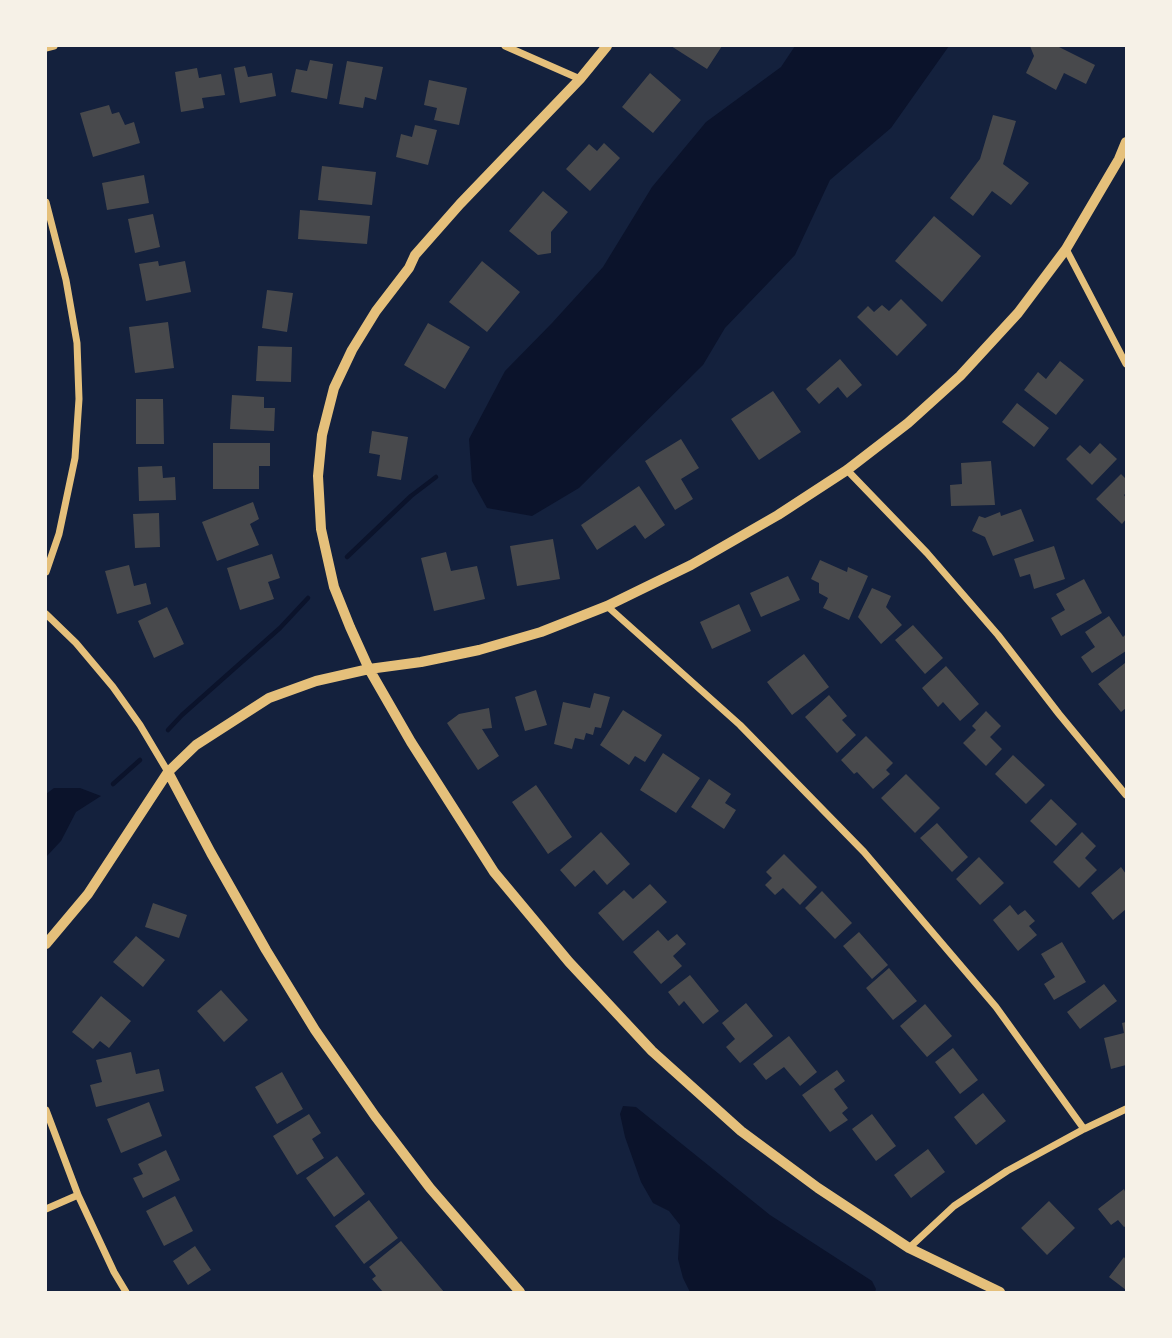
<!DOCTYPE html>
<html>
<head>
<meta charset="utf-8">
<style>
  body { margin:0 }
  #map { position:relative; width:1172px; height:1338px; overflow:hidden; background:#14213d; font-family:Rubik,sans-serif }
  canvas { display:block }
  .frame { position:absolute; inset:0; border:47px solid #f6f1e7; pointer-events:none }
</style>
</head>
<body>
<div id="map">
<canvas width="1172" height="1338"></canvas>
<div class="frame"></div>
</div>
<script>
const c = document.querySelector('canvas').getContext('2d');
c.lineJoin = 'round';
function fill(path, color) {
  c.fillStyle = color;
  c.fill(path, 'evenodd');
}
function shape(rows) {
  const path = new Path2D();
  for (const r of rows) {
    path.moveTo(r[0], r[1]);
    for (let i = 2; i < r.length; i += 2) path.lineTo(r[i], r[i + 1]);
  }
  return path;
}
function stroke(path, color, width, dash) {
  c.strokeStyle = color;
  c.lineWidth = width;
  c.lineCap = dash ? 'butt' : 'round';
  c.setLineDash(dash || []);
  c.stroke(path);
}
const water = shape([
  [795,46,949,46,891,128,830,180,795,255,725,328,703,365,579,488,532,516,487,508,472,481,469,439,505,371,552,323,603,267,652,187,706,122,781,67],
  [54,788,80,788,101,796,76,812,61,841,46,857,46,794],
  [623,1106,636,1107,770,1215,872,1281,876,1289,875,1292,690,1292,683,1278,678,1259,680,1225,669,1211,653,1203,641,1182,625,1137,620,1114]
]);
const stream = shape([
  [347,557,411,496,436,477],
  [168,730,182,715,280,628,308,598],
  [113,784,140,760]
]);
const building = shape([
  [671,46,722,46,707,69],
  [1030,46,1057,46,1095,65,1086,84,1064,73,1056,90,1026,73,1034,56],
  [310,60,333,64,327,99,291,92,296,69,307,71],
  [347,61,383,67,376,100,365,97,363,108,339,104],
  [245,66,248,77,272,73,276,96,240,103,234,68],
  [197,68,199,78,221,74,225,95,202,98,204,108,181,112,175,72],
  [650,73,681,100,653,133,622,107],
  [429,80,467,88,459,125,434,120,437,108,424,105],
  [109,105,112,114,119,112,125,125,134,122,140,143,93,157,80,113],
  [993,115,1016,121,1003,164,1029,183,1011,205,992,191,973,216,950,198,980,159],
  [415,125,437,130,428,165,396,157,401,134,412,137],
  [604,143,620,158,590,191,566,169,589,144,597,151],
  [322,166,376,172,372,205,318,200],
  [144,175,149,203,107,210,102,183],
  [543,191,568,212,551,232,551,253,538,255,509,231],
  [300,210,370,216,367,244,298,239],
  [153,214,160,247,135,253,128,219],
  [934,216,981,256,942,302,895,261],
  [158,261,159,266,185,261,191,292,146,301,139,264],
  [482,261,520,292,487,332,449,302],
  [267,290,293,293,287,332,262,328],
  [901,299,927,325,897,356,857,317,868,306,874,312,882,305,889,311],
  [168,322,174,368,135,373,129,327],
  [428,323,470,347,445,389,404,365],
  [258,346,292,347,291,382,256,381],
  [840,359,862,385,847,398,838,387,819,404,806,389],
  [1060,361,1084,380,1056,415,1024,390,1038,372,1046,379],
  [773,391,801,432,759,460,731,419],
  [232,395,264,397,264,408,275,408,274,431,230,429],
  [136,399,163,399,164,444,136,444],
  [1017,403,1049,428,1034,447,1002,422],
  [372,431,408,437,401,480,377,476,380,455,369,453],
  [681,439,699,468,681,479,693,499,675,510,645,461],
  [213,443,270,443,270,466,259,466,259,489,213,489],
  [1100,443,1117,459,1092,485,1066,459,1080,445,1090,454],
  [991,461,995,505,951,506,950,485,962,484,961,463],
  [162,466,163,478,175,477,176,500,139,501,138,467],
  [1121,474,1126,479,1126,493,1124,495,1126,498,1126,519,1122,524,1096,499],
  [639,486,665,525,645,539,635,525,597,550,581,525],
  [253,502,259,519,250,524,259,545,217,561,202,522],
  [1021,509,1034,541,993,556,985,537,972,531,979,516,985,518,1000,512,1001,516],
  [159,513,160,547,135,548,133,514],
  [553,539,560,579,517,586,510,546],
  [1054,546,1065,579,1034,589,1030,574,1020,577,1014,559],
  [446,552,451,571,477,566,485,599,434,611,421,558],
  [272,554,280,578,268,582,274,599,240,610,227,568],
  [820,560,847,572,848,567,868,576,849,620,823,608,828,598,819,593,819,583,811,579],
  [129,565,134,586,146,583,151,604,117,614,105,571],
  [788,576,800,600,761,617,750,593],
  [1084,579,1102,613,1061,636,1051,618,1065,610,1056,594],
  [872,588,891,596,886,607,902,625,881,644,858,617],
  [739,604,751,631,712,649,700,622],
  [167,607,184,644,154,658,138,621],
  [1109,616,1123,637,1126,634,1126,651,1092,673,1081,657,1095,647,1085,632],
  [913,625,943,658,925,674,895,640],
  [804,654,829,687,792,715,767,682],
  [1125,663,1126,665,1126,708,1121,712,1098,684],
  [946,666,979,704,960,721,943,702,938,707,922,688],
  [536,690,547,725,525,731,515,697],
  [594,693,610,697,601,728,595,727,593,735,586,733,584,740,575,738,572,749,554,744,563,702,590,708],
  [829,695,847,716,842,720,856,735,837,753,805,717],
  [489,708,492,728,482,729,499,756,478,770,447,723,459,714],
  [623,710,662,735,645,762,635,756,629,765,600,745],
  [986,711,1001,726,990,737,1002,749,986,766,963,743,976,730,972,726],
  [866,736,893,763,886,770,890,774,873,789,857,772,854,774,841,760],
  [663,753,700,778,676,813,640,790],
  [1013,755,1045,785,1026,804,995,774],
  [906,774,940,808,915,833,881,798],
  [709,779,731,794,725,803,736,810,724,829,691,807],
  [536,785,572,837,548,854,512,802],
  [1051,799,1077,824,1056,846,1030,821],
  [937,823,968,857,952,872,920,838],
  [601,832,630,864,607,885,594,870,575,887,560,870],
  [1082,832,1096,846,1085,858,1097,870,1079,888,1053,862],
  [784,854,817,887,800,905,783,888,775,895,765,885,772,878,766,872],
  [979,857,1004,883,980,905,956,879],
  [1121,867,1126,874,1126,909,1113,920,1091,893],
  [650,884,667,902,623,941,598,913,624,890,633,899],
  [822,891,852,923,835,939,805,908],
  [153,903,187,915,179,938,145,927],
  [1010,905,1018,915,1025,910,1035,921,1029,926,1037,935,1018,951,993,920],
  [658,930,668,941,677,934,686,944,673,956,682,966,661,984,633,952],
  [859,932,888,965,872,979,843,946],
  [136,936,165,960,143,987,113,962],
  [1062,942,1086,982,1054,1000,1044,984,1055,977,1041,954],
  [889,968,917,1001,893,1020,866,988],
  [690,975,719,1011,703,1024,684,1001,679,1006,668,992],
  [1104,984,1117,1001,1080,1029,1067,1012],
  [221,990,248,1020,224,1042,197,1011],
  [101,996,131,1021,109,1048,100,1041,93,1049,72,1032],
  [746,1003,773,1036,740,1063,726,1047,735,1039,722,1023],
  [925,1004,952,1036,927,1057,900,1026],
  [1126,1022,1126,1065,1111,1069,1104,1038,1124,1033,1122,1023],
  [789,1036,817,1072,800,1086,784,1067,766,1080,753,1064],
  [953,1048,978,1080,960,1094,935,1062],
  [131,1052,136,1074,159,1069,164,1091,96,1107,90,1085,102,1082,96,1060],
  [837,1070,845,1081,834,1089,848,1108,842,1113,848,1120,830,1132,802,1095],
  [282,1072,303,1109,277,1124,255,1087],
  [983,1093,1006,1121,976,1145,954,1117],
  [149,1102,162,1136,121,1153,107,1119],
  [309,1114,321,1133,312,1139,324,1158,297,1175,273,1136],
  [872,1114,896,1146,876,1161,852,1129],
  [928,1149,945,1172,911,1198,894,1175],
  [166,1150,180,1180,143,1198,133,1178,143,1174,138,1164],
  [337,1156,365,1194,334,1217,306,1178],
  [1124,1189,1126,1194,1126,1226,1124,1227,1118,1220,1111,1225,1098,1209],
  [175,1196,193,1231,164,1246,146,1211],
  [369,1200,398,1238,364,1264,335,1226],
  [1049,1201,1075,1228,1047,1255,1021,1228],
  [401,1241,444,1292,383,1292,372,1279,376,1276,369,1267],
  [195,1246,211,1270,188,1285,173,1261],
  [1124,1257,1126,1260,1126,1290,1109,1277]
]);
const minor = shape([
  [505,46,580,79],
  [46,48,54,46],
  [46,202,66,280,77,343,79,399,75,458,59,534,46,572],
  [1066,249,1126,364],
  [847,470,927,553,998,635,1059,714,1126,795],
  [607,606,740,725,864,852,996,1007,1084,1129],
  [46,614,76,643,113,687,140,725,168,772],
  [46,1110,78,1195,114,1272,126,1292],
  [46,1209,78,1195],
  [909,1248,954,1206,1007,1171,1084,1129,1126,1109]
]);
const tertiary = shape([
  [607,46,580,79,460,204,415,255,409,268,376,311,352,350,334,388,322,435,318,476,321,529,334,587,350,627,369,669,411,742,494,872,569,962,652,1051,741,1131,818,1188,909,1248,1000,1292],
  [168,772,211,853,266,950,315,1030,375,1116,430,1188,520,1292],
  [46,944,88,894,168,772,196,745,269,698,316,681,369,669,421,662,479,650,541,632,607,606,691,565,778,515,847,470,908,423,960,376,1018,313,1066,249,1119,159,1126,142]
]);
fill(water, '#0b132b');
stroke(stream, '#0b132b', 4.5);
fill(building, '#48494c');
stroke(minor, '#e5c07b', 7);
stroke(tertiary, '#e5c07b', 10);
</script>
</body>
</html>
